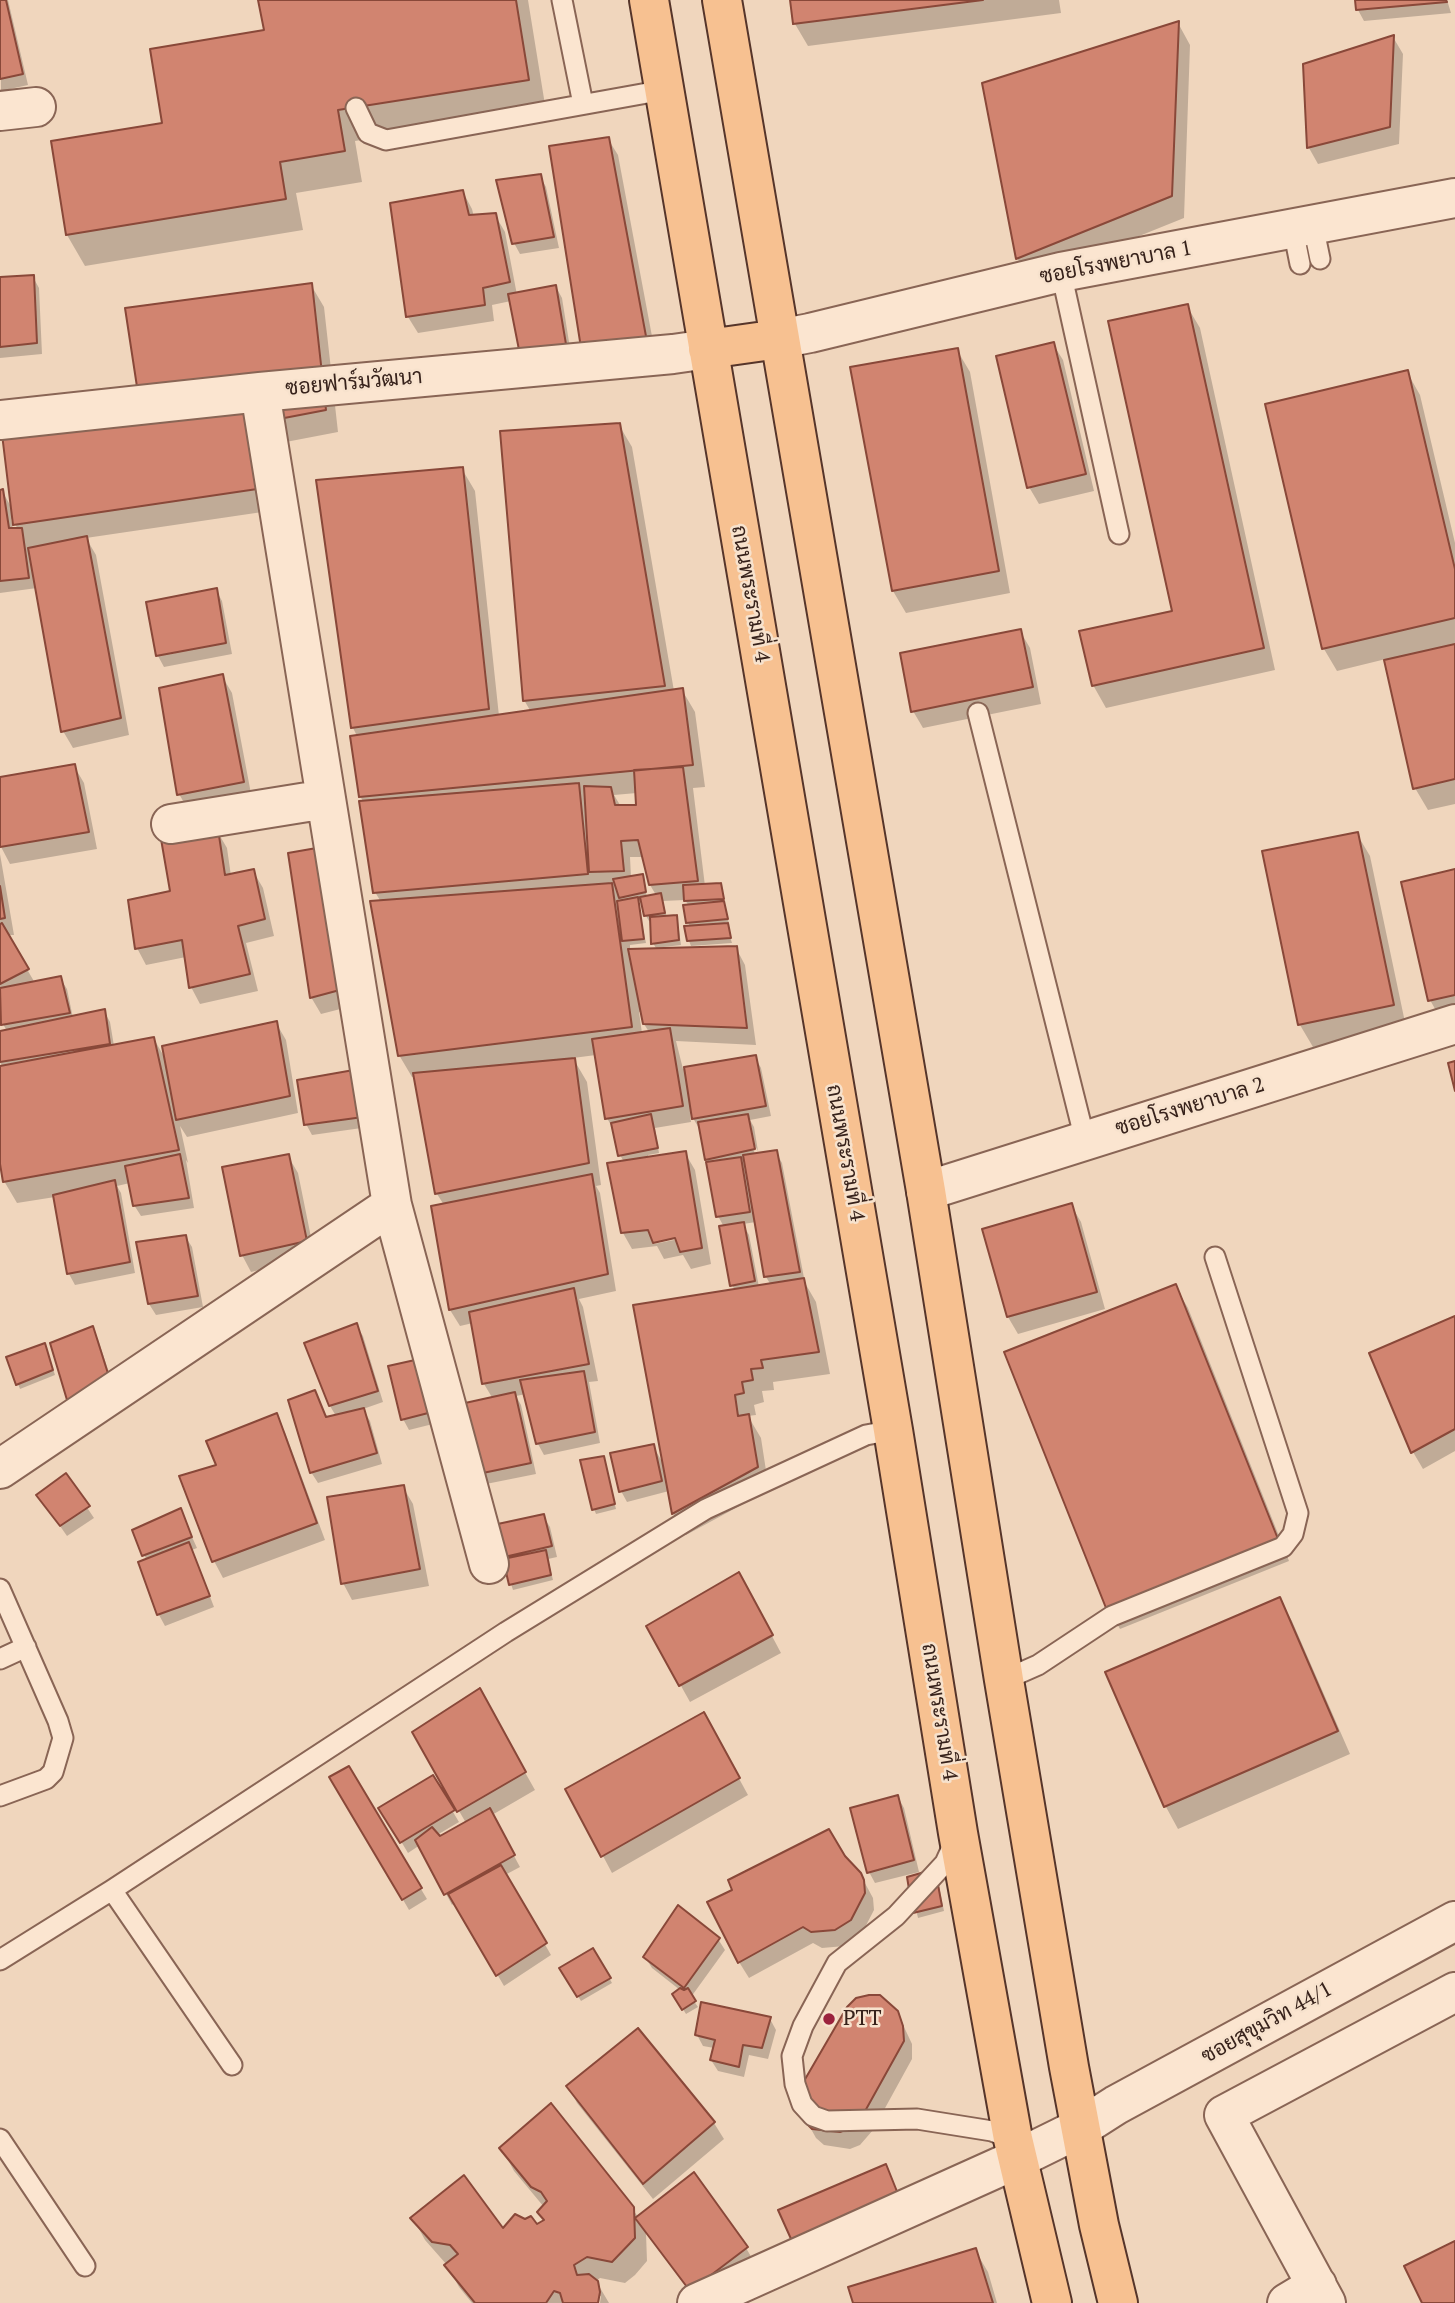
<!DOCTYPE html>
<html>
<head>
<meta charset="utf-8">
<style>
  body { margin:0 }
  canvas { display:block; background:#f0d6bd }
</style>
</head>
<body>
<canvas width="1455" height="2303"></canvas>
<script>
const c = document.querySelector('canvas').getContext('2d');
c.lineJoin = 'round';
function fill(path, color) {
  c.fillStyle = color;
  c.fill(path, 'evenodd');
}
function shape(rows) {
  const path = new Path2D();
  for (const r of rows) {
    path.moveTo(r[0], r[1]);
    for (let i = 2; i < r.length; i += 2) path.lineTo(r[i], r[i + 1]);
  }
  return path;
}
function stroke(path, color, width, dash) {
  c.strokeStyle = color;
  c.lineWidth = width;
  c.lineCap = dash ? 'butt' : 'round';
  c.setLineDash(dash || []);
  c.stroke(path);
}
function drawText(font, color, halo, rows, align = 'center') {
  c.font = font + ' "PT Serif",Sarabun,serif';
  c.lineWidth = 5;
  c.setLineDash([]);
  c.textBaseline = 'middle';
  c.strokeStyle = halo;
  c.fillStyle = color;
  for (const [text, x, y, turn = 0] of rows) {
    c.save();
    c.translate(x, y);
    c.rotate((+turn || 0) * Math.PI / 180);
    c.textAlign = isNaN(turn) ? turn : align;
    if (halo) c.strokeText(text, 0, 0);
    c.fillText(text, 0, 0);
    c.restore();
  }
}
const shadow = shape([
  [0,0,8,0,28,85,1,91],
  [260,0,528,0,546,111,355,141,362,182,296,193,303,230,85,266,67,235,164,125,266,32],
  [792,0,1059,0,1061,13,808,46,795,24],
  [1357,0,1447,0,1451,13,1364,21,1358,10],
  [1178,23,1190,45,1184,218,1030,280,1017,258],
  [1393,37,1403,54,1399,144,1318,164,1309,148,1305,65],
  [608,139,618,155,657,363,594,370],
  [540,176,546,187,559,248,520,254,514,243],
  [463,192,472,209,474,217,495,215,505,232,517,295,556,287,562,298,573,367,511,301,492,305,494,321,418,333,408,317],
  [33,277,39,288,42,354,0,358,0,278],
  [311,285,324,307,338,432,265,446,276,510,86,538,96,555,129,735,73,748,63,731,37,588,0,593,0,492,2,491,13,510,143,415],
  [11,518,18,529,13,530],
  [1187,306,1200,328,1275,670,1106,708,1093,685,1174,612],
  [1053,344,1063,360,1094,491,1039,504,1029,487],
  [957,350,970,372,1010,593,906,613,893,591],
  [1407,372,1420,395,1455,543,1455,804,1428,810,1415,788,1386,659,1337,671,1324,649,1267,405],
  [619,425,632,447,674,691,682,690,695,712,705,787,693,788,705,886,720,885,723,890,723,904,729,923,726,924,732,943,691,946,689,941,690,927,688,922,689,906,685,900,663,901,667,918,676,917,678,922,681,945,664,947,664,949,736,948,745,965,756,1045,676,1041,683,1069,755,1057,761,1068,771,1116,750,1120,754,1127,758,1151,752,1140,749,1142,756,1155,776,1152,782,1163,805,1283,816,1302,830,1374,773,1382,774,1390,762,1391,764,1402,754,1405,756,1415,748,1416,761,1438,769,1490,686,1535,673,1513,669,1491,627,1502,621,1491,653,1446,664,1465,735,1290,732,1285,724,1227,718,1216,709,1164,700,1130,690,1113,691,1122,655,1128,659,1153,648,1155,649,1158,685,1153,695,1170,711,1264,691,1269,683,1255,664,1259,657,1246,632,1249,623,1233,624,1162,620,1155,614,1131,607,1118,596,1055,573,1058,587,1082,601,1185,596,1186,600,1193,616,1291,579,1299,583,1307,598,1381,589,1382,600,1443,544,1455,538,1444,526,1394,516,1396,521,1405,536,1474,486,1484,480,1473,493,1399,484,1384,473,1323,460,1326,450,1310,433,1207,444,1205,437,1194,416,1077,412,1077,399,1055,381,902,375,892,364,803,360,796,357,736,353,728,318,482,462,469,475,491,499,716,531,712,524,700],
  [637,793,637,807,620,805,614,795],
  [630,857,643,857,650,885,656,895,647,897,642,876,631,877],
  [641,897,646,916,649,921,652,920,653,943,657,950,630,950,630,945,646,943,637,899],
  [642,1011,644,1024,649,1032,642,1033,639,1012],
  [756,1222,766,1277,771,1285,759,1287,749,1235,743,1224],
  [683,1235,684,1238,654,1244,654,1241],
  [216,590,222,601,232,654,164,667,158,656,148,603],
  [1020,631,1030,648,1041,704,923,728,913,711],
  [222,676,232,693,252,799,189,811,179,794],
  [74,766,84,783,97,849,10,864,0,845,0,779],
  [217,831,227,848,231,876,253,871,263,888,274,936,246,943,258,991,200,1004,191,987,186,957,146,965,137,948],
  [1357,834,1370,856,1406,1027,1313,1047,1300,1025],
  [0,854,14,935,7,935,35,983,60,978,67,989,73,1018,104,1011,110,1022,114,1046,154,1039,166,1060,276,1023,286,1040,298,1113,187,1137,180,1126,188,1163,186,1160,194,1208,141,1216,134,1205,130,1183,117,1186,121,1193,135,1273,75,1285,69,1274,55,1197,17,1203,4,1181,0,1152,0,1068,3,1068,0,1062,0,1033,7,1031,3,1024,0,1003],
  [290,855,360,1004,321,1014,311,997],
  [1455,871,1455,1020,1443,1023,1430,1000],
  [299,1081,383,1125,312,1135,306,1124],
  [288,1156,298,1173,315,1257,251,1272,242,1255],
  [1071,1205,1081,1222,1105,1309,1018,1334,1008,1317,984,1230],
  [185,1236,192,1247,203,1307,156,1315,149,1304,138,1244],
  [1175,1286,1188,1308,1289,1561,1120,1629,1108,1607],
  [1455,1318,1455,1451,1423,1469,1413,1452,1371,1354],
  [356,1325,363,1336,383,1402,363,1409,370,1421,382,1464,318,1483,311,1472,315,1392,327,1418,336,1416,330,1406],
  [92,1328,98,1339,116,1394,75,1410,69,1399],
  [47,1350,55,1375,20,1389,8,1358],
  [390,1367,441,1422,409,1430,403,1419],
  [276,1415,285,1432,325,1540,223,1578,214,1561,218,1466],
  [603,1458,616,1509,596,1514,594,1509],
  [66,1476,94,1518,67,1536,39,1496],
  [403,1487,413,1504,429,1586,352,1600,343,1583],
  [180,1510,197,1548,192,1550,214,1607,165,1626,159,1615,140,1563,147,1560,144,1555],
  [543,1516,550,1527,557,1557,548,1559,553,1580,513,1590,502,1557],
  [748,1591,781,1653,690,1702,648,1627],
  [1279,1599,1292,1621,1350,1754,1178,1829,1166,1807,1108,1673],
  [479,1691,535,1790,492,1815,520,1867,505,1875,551,1955,504,1986,455,1902,452,1905,420,1845,408,1853,381,1808,432,1777,459,1822,437,1835,440,1838,466,1823,414,1733],
  [713,1731,748,1795,612,1873,568,1790],
  [348,1768,427,1899,409,1910,332,1777],
  [898,1797,904,1808,919,1872,875,1883,869,1872],
  [843,1857,860,1874,873,1898,874,1910,860,1937,845,1946,822,1948,813,1943,749,1978,739,1962,734,1891],
  [937,1876,944,1911,918,1918,909,1879],
  [718,1939,725,1950,691,1997,698,2007,686,2014,674,1995,680,1990,652,1968,645,1957],
  [593,1950,612,1983,581,2001,561,1969],
  [897,2012,912,2044,912,2059,873,2130,860,2145,850,2149,824,2145,816,2138,806,2120],
  [770,2019,776,2030,768,2059,749,2055,744,2077,718,2071,711,2060,714,2048,703,2046,697,2035],
  [568,2086,714,2123,724,2139,653,2199,577,2103],
  [502,2149,632,2208,638,2217,746,2248,756,2265,698,2303,646,2233,647,2261,635,2275,625,2283,600,2278,596,2281,609,2303,600,2303,601,2296,597,2296,596,2303,472,2303,459,2287,447,2265,425,2240,413,2218,503,2231,537,2227,544,2221,539,2212,544,2207,514,2171],
  [975,2250,988,2272,997,2303,855,2303]
]);
const building = shape([
  [0,0,6,0,23,74,0,79,0,0],
  [258,0,516,0,529,80,338,110,345,151,280,162,286,199,66,235,51,141,162,123,150,49,264,30,258,0],
  [790,0,983,0,793,24,790,0],
  [1355,0,1446,0,1447,2,1356,10,1355,0],
  [1179,21,1172,196,1016,259,982,83,1179,21],
  [1394,35,1390,127,1307,148,1303,64,1394,35],
  [609,137,648,347,582,354,549,146,609,137],
  [541,174,554,237,512,244,496,180,541,174],
  [463,190,469,215,496,213,510,282,483,288,485,305,406,317,390,203,463,190],
  [34,275,37,343,0,347,0,277,34,275],
  [312,283,326,410,253,424,264,488,13,525,2,434,141,413,125,308,312,283],
  [556,285,568,356,521,360,508,294,556,285],
  [1188,304,1264,648,1092,686,1079,631,1172,611,1108,321,1188,304],
  [1054,342,1086,474,1027,488,996,356,1054,342],
  [958,348,999,571,892,591,850,367,958,348],
  [1408,370,1455,569,1455,618,1322,649,1265,404,1408,370],
  [620,423,665,686,523,701,500,431,620,423],
  [463,467,489,709,351,728,316,480,463,467],
  [3,489,9,528,22,528,29,578,0,581,0,490,3,489],
  [87,536,121,718,61,732,28,548,87,536],
  [217,588,226,643,156,656,146,602,217,588],
  [1021,629,1033,687,911,712,900,653,1021,629],
  [1455,644,1455,779,1413,789,1384,660,1455,644],
  [223,674,244,782,177,795,159,688,223,674],
  [683,688,693,765,359,797,350,736,683,688],
  [75,764,89,832,0,847,0,777,75,764],
  [683,767,698,881,649,885,638,840,621,841,624,871,589,872,584,786,611,787,615,805,636,805,634,770,683,767],
  [579,783,588,874,373,893,359,801,579,783],
  [218,829,225,875,254,869,265,919,238,926,250,974,189,988,182,940,135,949,128,900,170,891,161,839,218,829],
  [1358,832,1394,1005,1298,1025,1262,851,1358,832],
  [328,846,351,987,310,998,288,853,328,846],
  [1455,869,1455,995,1428,1001,1401,882,1455,869],
  [643,874,646,892,619,898,613,879,643,874],
  [612,883,632,1027,398,1056,370,901,612,883],
  [721,883,724,899,684,901,683,885,721,883],
  [0,886,5,918,0,919,0,886],
  [661,893,665,913,644,916,640,897,661,893],
  [638,897,644,939,622,941,617,901,638,897],
  [724,901,728,919,686,923,683,905,724,901],
  [677,915,679,940,651,944,650,917,677,915],
  [2,923,29,969,0,984,0,924,2,923],
  [728,923,731,938,687,941,684,926,728,923],
  [737,946,747,1028,643,1024,628,949,737,946],
  [61,976,70,1013,1,1025,0,988,61,976],
  [105,1009,110,1044,0,1062,0,1031,105,1009],
  [277,1021,290,1096,176,1120,162,1046,277,1021],
  [670,1028,683,1106,605,1119,592,1039,670,1028],
  [154,1037,179,1150,3,1182,0,1164,0,1066,154,1037],
  [756,1055,766,1106,692,1119,684,1067,756,1055],
  [575,1058,589,1163,435,1194,413,1073,575,1058],
  [1455,1061,1455,1091,1448,1063,1455,1061],
  [365,1068,378,1115,304,1125,297,1080,365,1068],
  [651,1114,658,1148,618,1156,611,1123,651,1114],
  [748,1114,755,1149,705,1160,698,1122,748,1114],
  [777,1150,800,1272,764,1277,743,1155,777,1150],
  [686,1151,702,1248,680,1252,675,1238,653,1243,648,1230,621,1233,607,1163,686,1151],
  [180,1154,189,1198,133,1206,125,1166,180,1154],
  [289,1154,307,1241,240,1256,222,1167,289,1154],
  [741,1157,750,1212,716,1217,706,1162,741,1157],
  [592,1174,608,1274,449,1310,431,1206,592,1174],
  [115,1180,130,1262,67,1274,53,1195,115,1180],
  [1072,1203,1097,1292,1007,1317,982,1229,1072,1203],
  [744,1222,755,1281,730,1286,719,1226,744,1222],
  [186,1235,198,1296,148,1304,136,1242,186,1235],
  [804,1278,819,1352,761,1360,763,1368,751,1369,753,1380,742,1382,744,1393,735,1395,738,1416,749,1414,758,1467,672,1514,633,1305,804,1278],
  [1176,1284,1278,1539,1106,1608,1004,1352,1176,1284],
  [574,1288,589,1364,482,1384,469,1312,574,1288],
  [1455,1316,1455,1429,1411,1453,1369,1353,1455,1316],
  [357,1323,378,1391,329,1406,304,1343,357,1323],
  [93,1326,111,1383,67,1400,50,1343,93,1326],
  [45,1343,53,1370,16,1385,6,1357,45,1343],
  [424,1358,436,1411,401,1420,388,1366,424,1358],
  [584,1371,595,1432,536,1444,520,1380,584,1371],
  [315,1390,326,1417,364,1408,377,1453,310,1473,288,1400,315,1390],
  [515,1392,531,1463,478,1474,465,1403,515,1392],
  [277,1413,317,1523,212,1562,179,1476,216,1465,206,1441,277,1413],
  [654,1444,662,1481,619,1492,610,1453,654,1444],
  [604,1456,615,1504,592,1510,580,1460,604,1456],
  [66,1473,90,1506,60,1526,36,1495,66,1473],
  [404,1485,420,1569,341,1584,327,1497,404,1485],
  [181,1508,192,1537,142,1556,132,1530,181,1508],
  [544,1514,552,1546,500,1558,493,1525,544,1514],
  [189,1542,210,1596,157,1615,138,1562,189,1542],
  [546,1550,551,1575,509,1585,503,1559,546,1550],
  [739,1572,773,1635,679,1686,646,1626,739,1572],
  [1280,1597,1338,1731,1164,1807,1105,1672,1280,1597],
  [480,1688,526,1772,457,1812,412,1732,480,1688],
  [704,1712,740,1778,601,1857,565,1789,704,1712],
  [349,1766,422,1888,402,1900,329,1777,349,1766],
  [433,1775,455,1810,400,1843,378,1808,433,1775],
  [898,1795,914,1860,867,1873,850,1808,898,1795],
  [490,1808,515,1855,444,1895,415,1840,432,1827,440,1836,490,1808],
  [829,1829,845,1856,861,1873,864,1880,865,1893,851,1920,835,1930,811,1932,803,1927,738,1963,707,1902,732,1890,728,1880,829,1829],
  [501,1865,547,1943,496,1976,448,1894,501,1865],
  [935,1869,942,1906,913,1913,907,1877,935,1869],
  [678,1905,720,1938,684,1988,643,1957,678,1905],
  [593,1948,611,1978,577,1997,559,1968,593,1948],
  [680,1988,684,1990,688,1988,696,2001,682,2010,672,1994,680,1988],
  [869,1995,880,1995,898,2011,903,2026,904,2041,864,2113,850,2128,840,2132,812,2129,804,2121,799,2112,804,2081,847,2007,856,1998,869,1995],
  [701,2002,771,2017,762,2048,743,2045,739,2067,710,2060,715,2040,695,2035,701,2002],
  [638,2028,715,2122,643,2184,566,2086,638,2028],
  [551,2103,634,2207,635,2238,612,2262,587,2257,574,2265,577,2275,589,2274,598,2281,600,2292,598,2303,563,2303,560,2293,554,2291,546,2303,475,2303,444,2265,458,2254,450,2245,432,2242,410,2218,464,2175,503,2228,515,2214,525,2219,531,2216,537,2224,544,2220,537,2212,547,2201,541,2192,531,2187,499,2148,551,2103],
  [886,2164,902,2204,796,2250,778,2210,886,2164],
  [694,2172,748,2247,690,2291,635,2218,694,2172],
  [1455,2241,1455,2303,1422,2303,1404,2266,1455,2241],
  [976,2248,993,2303,853,2303,848,2287,976,2248]
]);
const service = shape([
  [562,0,583,104],
  [356,108,368,133,386,140,664,90],
  [1313,225,1320,259],
  [1293,229,1300,264],
  [1061,272,1119,534],
  [978,713,1085,1140],
  [0,1589,58,1721,63,1738,53,1772,46,1779,0,1796],
  [0,1659,26,1647],
  [1004,1680,1038,1665,1112,1616,1283,1547,1293,1534,1298,1513,1215,1257],
  [955,1841,945,1863,896,1916,837,1963,803,2026,792,2056,795,2084,802,2104,813,2116,827,2121,917,2119,992,2131,1013,2139],
  [112,1890,232,2065],
  [0,1960,112,1890,506,1632,706,1509,866,1435,893,1430],
  [0,2139,85,2266]
]);
const minor = shape([
  [0,111,36,107],
  [779,339,810,333,1061,272,1455,198],
  [260,392,392,1205,489,1564],
  [0,420,260,392,673,354,708,349],
  [171,824,326,799],
  [926,1191,1455,1024],
  [0,1469,392,1205],
  [697,2303,1017,2159,1080,2128,1116,2105,1455,1921],
  [1287,2303,1317,2285],
  [1326,2303,1224,2115,1455,1992]
]);
const primary = shape([
  [649,0,893,1430,958,1833,1013,2139,1052,2303],
  [722,0,926,1191,1004,1680,1069,2067,1099,2225,1118,2303],
  [708,349,779,339]
]);
const markers = [
  [829,2019,7,"#9b223d"]
];
const streetNames = [
  ["ซอยโรงพยาบาล 1",1116,263,-11],
  ["ซอยฟาร์มวัฒนา",354,383,-5],
  ["ถนนพระรามที่ 4",750,594,80],
  ["ซอยโรงพยาบาล 2",1190,1107,-17],
  ["ถนนพระรามที่ 4",845,1153,80],
  ["ถนนพระรามที่ 4",939,1712,81],
  ["ซอยสุขุมวิท 44/1",1267,2023,-29]
];
const poiNames = [
  ["PTT",843,2019]
];
fill(shadow, '#0003');
fill(building, '#d18470');
stroke(building, '#894839', 2);
stroke(service, '#896555', 23);
stroke(minor, '#896555', 42);
stroke(primary, '#56352a', 42);
stroke(service, '#fbe5d0', 19);
stroke(minor, '#fbe5d0', 38);
stroke(primary, '#f7c191', 38);
for (const [x, y, r, color] of markers) {
  const dot = new Path2D();
  dot.arc(x, y, r, 0, 2 * Math.PI);
  c.fillStyle = color;
  c.fill(dot);
  stroke(dot, '#f7e2cd', 2.5);
}
drawText('21px', '#37221b', '#f7e2cd', streetNames);
drawText('21px', '#37221b', '#f7e2cd', poiNames, 'left');
</script>
</body>
</html>
